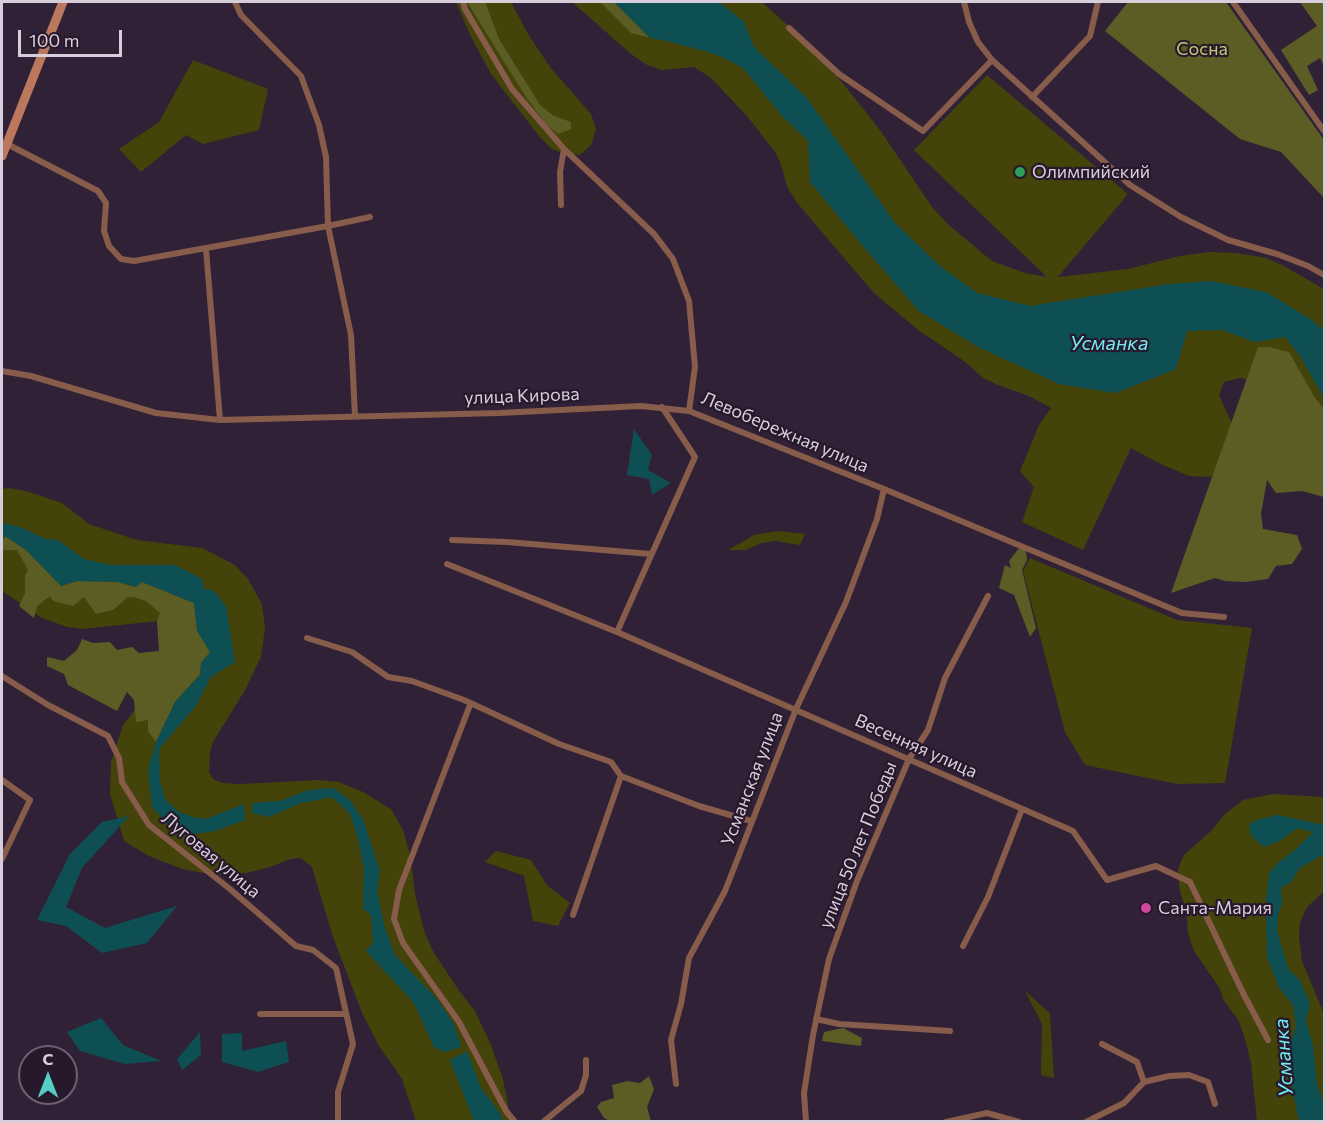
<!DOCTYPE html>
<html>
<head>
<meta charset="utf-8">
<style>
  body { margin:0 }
  #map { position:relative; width:1326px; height:1123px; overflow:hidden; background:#312136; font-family:Commissioner,sans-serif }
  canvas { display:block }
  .frame { position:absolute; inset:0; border:3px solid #d8cddb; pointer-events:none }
  .north { position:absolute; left:18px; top:1045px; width:60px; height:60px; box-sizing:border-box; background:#27182c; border:2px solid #6e6072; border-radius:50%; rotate:0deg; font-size:16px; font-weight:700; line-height:24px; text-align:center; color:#d8cddb }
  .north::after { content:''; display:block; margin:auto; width:21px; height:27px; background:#56cec4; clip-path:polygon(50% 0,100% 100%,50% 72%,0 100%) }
  .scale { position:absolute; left:18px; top:30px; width:104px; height:27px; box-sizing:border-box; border:3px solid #d8cddb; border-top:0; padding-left:8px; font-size:18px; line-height:21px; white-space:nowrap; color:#d8cddb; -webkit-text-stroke:4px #27182c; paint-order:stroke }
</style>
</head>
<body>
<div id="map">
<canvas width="1326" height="1123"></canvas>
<div class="frame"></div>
<div class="north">С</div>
<div class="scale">100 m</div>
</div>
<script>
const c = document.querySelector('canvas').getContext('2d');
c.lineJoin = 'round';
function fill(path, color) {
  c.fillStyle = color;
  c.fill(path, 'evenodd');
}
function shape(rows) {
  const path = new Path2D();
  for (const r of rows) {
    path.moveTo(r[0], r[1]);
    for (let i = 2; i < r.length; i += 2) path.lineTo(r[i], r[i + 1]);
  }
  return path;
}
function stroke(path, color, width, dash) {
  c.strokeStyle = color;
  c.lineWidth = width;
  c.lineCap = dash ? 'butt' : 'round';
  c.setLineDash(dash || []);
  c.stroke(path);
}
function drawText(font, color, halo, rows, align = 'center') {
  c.font = font + ' Commissioner,sans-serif';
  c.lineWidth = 4.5;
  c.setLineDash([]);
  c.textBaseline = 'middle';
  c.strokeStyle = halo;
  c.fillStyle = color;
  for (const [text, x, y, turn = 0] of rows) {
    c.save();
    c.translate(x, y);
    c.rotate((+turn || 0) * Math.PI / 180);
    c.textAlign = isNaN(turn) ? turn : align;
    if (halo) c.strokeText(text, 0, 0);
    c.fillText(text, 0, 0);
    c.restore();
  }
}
const green = shape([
  [456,2,511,2,528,34,550,67,591,114,596,129,591,145,580,155,565,154,552,149,539,136,491,74,470,35],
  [572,2,762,2,804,40,842,82,880,130,932,207,950,226,992,261,1025,273,1047,277,914,150,987,75,1128,194,1058,277,1128,269,1180,256,1209,252,1236,253,1266,258,1282,265,1324,289,1324,450,1256,381,1240,378,1224,382,1219,395,1238,437,1222,474,1210,477,1189,476,1161,464,1131,448,1083,550,1022,522,1034,487,1020,471,1039,425,1051,408,1029,396,998,385,983,378,964,361,918,330,874,293,798,204,788,189,780,162,775,152,747,116,711,78,694,67,662,70,647,65,631,54],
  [193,60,268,89,259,130,203,144,186,135,141,172,119,149,159,122],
  [8,488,26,491,62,503,89,524,137,540,202,548,235,565,248,579,262,604,265,627,261,657,245,690,213,742,210,753,209,772,213,779,223,783,239,784,319,780,339,782,363,792,391,809,403,830,410,855,415,894,425,934,434,953,460,992,475,1011,491,1045,503,1079,511,1121,416,1121,402,1079,379,1046,362,1013,332,934,312,867,301,858,291,859,267,868,246,873,214,875,182,869,149,856,124,841,110,794,111,762,123,725,177,655,159,621,82,629,67,627,42,618,2,591,2,489],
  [777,531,805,534,800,545,776,541,761,543,746,550,728,550,754,535],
  [1030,558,1177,620,1252,628,1225,783,1177,784,1085,765,1065,732,1023,571],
  [1273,794,1324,797,1324,892,1307,907,1300,923,1299,937,1302,961,1324,1014,1324,1121,1257,1121,1251,1063,1245,1039,1239,1021,1224,1001,1219,987,1194,951,1188,933,1187,918,1179,886,1178,869,1184,855,1211,831,1226,813,1243,800],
  [496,851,531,860,547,885,570,903,558,926,533,921,524,876,485,862],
  [1025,991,1050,1013,1054,1078,1041,1075,1042,1024]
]);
const forest = shape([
  [467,2,485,2,499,39,540,105,554,116,571,122,571,129,558,134,546,124,526,97],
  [600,2,614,2,650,38,631,33],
  [1128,2,1226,2,1324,140,1324,198,1281,152,1240,139,1105,31],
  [1300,2,1324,2,1324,66,1320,58,1307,66,1318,90,1309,95,1281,50,1317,26],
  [1258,347,1269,347,1289,352,1315,398,1324,409,1324,497,1302,491,1276,493,1267,480,1261,514,1263,529,1297,535,1302,549,1292,564,1276,566,1268,579,1246,582,1225,581,1215,578,1171,593],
  [5,536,26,550,61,586,77,581,118,582,135,587,142,582,194,603,197,630,210,652,201,663,200,674,175,702,156,742,148,731,148,720,136,722,134,700,127,692,117,711,68,685,64,674,47,666,47,657,64,661,77,650,82,639,93,643,110,642,117,650,132,647,139,653,159,651,157,621,160,613,146,601,133,597,128,597,113,610,96,614,84,597,73,606,53,601,50,596,37,606,34,618,19,606,25,593,25,576,28,570,17,550,2,550,2,541],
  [1019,548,1026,551,1027,560,1022,570,1036,628,1030,637,1014,595,999,588,1005,565,1011,568,1009,561],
  [843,1028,862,1038,861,1046,822,1041,824,1032],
  [649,1076,654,1089,647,1107,651,1121,610,1121,604,1118,597,1107,601,1102,614,1098,612,1085,628,1081,640,1083]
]);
const water = shape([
  [614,2,718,2,723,5,744,22,754,47,807,98,895,223,940,266,977,293,1030,306,1169,284,1211,281,1266,292,1312,320,1324,331,1324,398,1300,356,1285,337,1255,342,1222,330,1187,331,1176,369,1116,393,1059,384,978,347,919,311,867,251,810,182,808,141,782,116,743,68,722,57,704,51,667,41,650,38],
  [634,429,652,455,648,470,671,483,652,495,649,479,627,475],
  [2,523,20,527,46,539,58,540,84,559,110,565,175,565,202,579,204,589,213,590,226,606,235,662,211,677,195,707,159,749,160,781,165,799,179,812,193,817,206,819,244,804,245,820,215,831,195,834,173,830,152,807,148,770,156,742,175,702,200,675,201,663,210,652,197,631,194,603,142,582,136,587,118,582,77,581,61,586,26,550,5,536,2,541],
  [333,788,349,799,363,819,380,871,377,890,384,925,395,955,437,999,454,1024,461,1047,444,1052,434,1047,414,1003,366,951,373,943,371,915,363,908,364,869,358,839,350,814,332,797,301,803,269,817,252,813,253,803,280,801,309,790],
  [1278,815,1324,825,1324,854,1300,868,1291,882,1281,888,1282,903,1278,915,1277,930,1288,969,1300,980,1310,1004,1306,1021,1313,1045,1317,1084,1324,1105,1324,1121,1299,1121,1288,1068,1291,1042,1296,1026,1293,1005,1279,988,1267,957,1266,901,1269,873,1278,863,1296,849,1313,832,1297,828,1281,840,1264,847,1251,836,1249,824,1260,819],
  [129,816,82,868,66,907,105,928,177,906,147,943,102,953,66,926,37,920,70,854,102,822],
  [101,1018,123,1045,161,1061,125,1064,80,1051,67,1032],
  [200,1032,201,1055,182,1070,177,1059],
  [242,1033,242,1051,286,1041,289,1062,258,1072,222,1062,222,1034],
  [467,1051,481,1088,501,1115,503,1121,474,1121,450,1060]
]);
const street = shape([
  [463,2,465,9,512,89,564,149,654,234,673,259,689,301,695,367,689,411,884,489,1182,613,1224,617],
  [964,2,969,22,978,42,992,60,1130,185,1181,217,1228,240,1277,254,1308,266,1324,275],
  [1233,2,1324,131],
  [789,28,839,74,923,131,992,60],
  [1032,97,1090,36,1098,2],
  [7,144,98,191,106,203,104,231,109,246,121,259,134,261,328,226,326,157,319,125,301,76,241,15,235,2],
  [561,205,560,172,564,149],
  [206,249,220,420],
  [2,371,31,376,156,413,220,420,499,413,641,406,689,411],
  [355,416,351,335,328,226,370,217],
  [452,540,507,542,651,554],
  [447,564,617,632,1073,831,1107,880,1156,866,1190,882,1243,993,1268,1040],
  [617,632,695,457,662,407],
  [307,638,352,652,388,677,412,681,464,700,559,744,611,762,621,776],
  [2,676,48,705,108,736,119,758,122,782,149,825,230,889,296,946,313,950,336,968,353,1044,338,1092,338,1122],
  [470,705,399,890,394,919,403,943,459,1022,506,1111,515,1122],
  [2,780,30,800,2,859],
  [573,915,621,776,699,806,751,821],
  [963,946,988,897,1022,809],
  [260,1014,346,1014],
  [816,1019,839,1024,950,1031],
  [1102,1044,1137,1062,1144,1082],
  [676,1084,671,1040,681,1004,689,958,725,891,796,709,846,602,877,519,884,489],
  [543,1122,581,1091,586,1075,586,1060],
  [806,1122,804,1093,813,1035,829,959,857,881,909,759,928,730,945,678,988,596],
  [946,1122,987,1113,1019,1122],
  [1086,1122,1124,1103,1144,1082,1169,1076,1189,1075,1208,1082,1215,1104]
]);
const secondary = shape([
  [2,156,63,2]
]);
const markers = [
  [1020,172,6,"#2e9e5b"],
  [1146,908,6,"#d1479c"]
];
const parkNames = [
  ["Сосна",1202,49]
];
const poiNames = [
  ["Олимпийский",1032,172],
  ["Санта-Мария",1158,908]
];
const streetNames = [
  ["улица Кирова",522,396,-2],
  ["Левобережная улица",785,432,23],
  ["Весенняя улица",916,746,24],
  ["Усманская улица",752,779,-69],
  ["улица 50 лет Победы",858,845,-68],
  ["Луговая улица",211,855,40]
];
const waterNames = [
  ["Усманка",1109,343],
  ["Усманка",1284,1058,-94]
];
fill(green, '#43430a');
fill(forest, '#5c5d25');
fill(water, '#0d4f53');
stroke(street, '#875c4b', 6);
stroke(secondary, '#bc785d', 9);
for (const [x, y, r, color] of markers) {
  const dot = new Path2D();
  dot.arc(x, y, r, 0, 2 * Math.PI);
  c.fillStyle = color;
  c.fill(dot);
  stroke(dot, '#27182c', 2);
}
drawText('18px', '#c4c773', '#27182c', parkNames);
drawText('18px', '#d8cddb', '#27182c', poiNames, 'left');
drawText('18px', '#d8cddb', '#27182c', streetNames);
drawText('italic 20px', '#72e9f1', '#27182c', waterNames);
</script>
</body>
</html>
